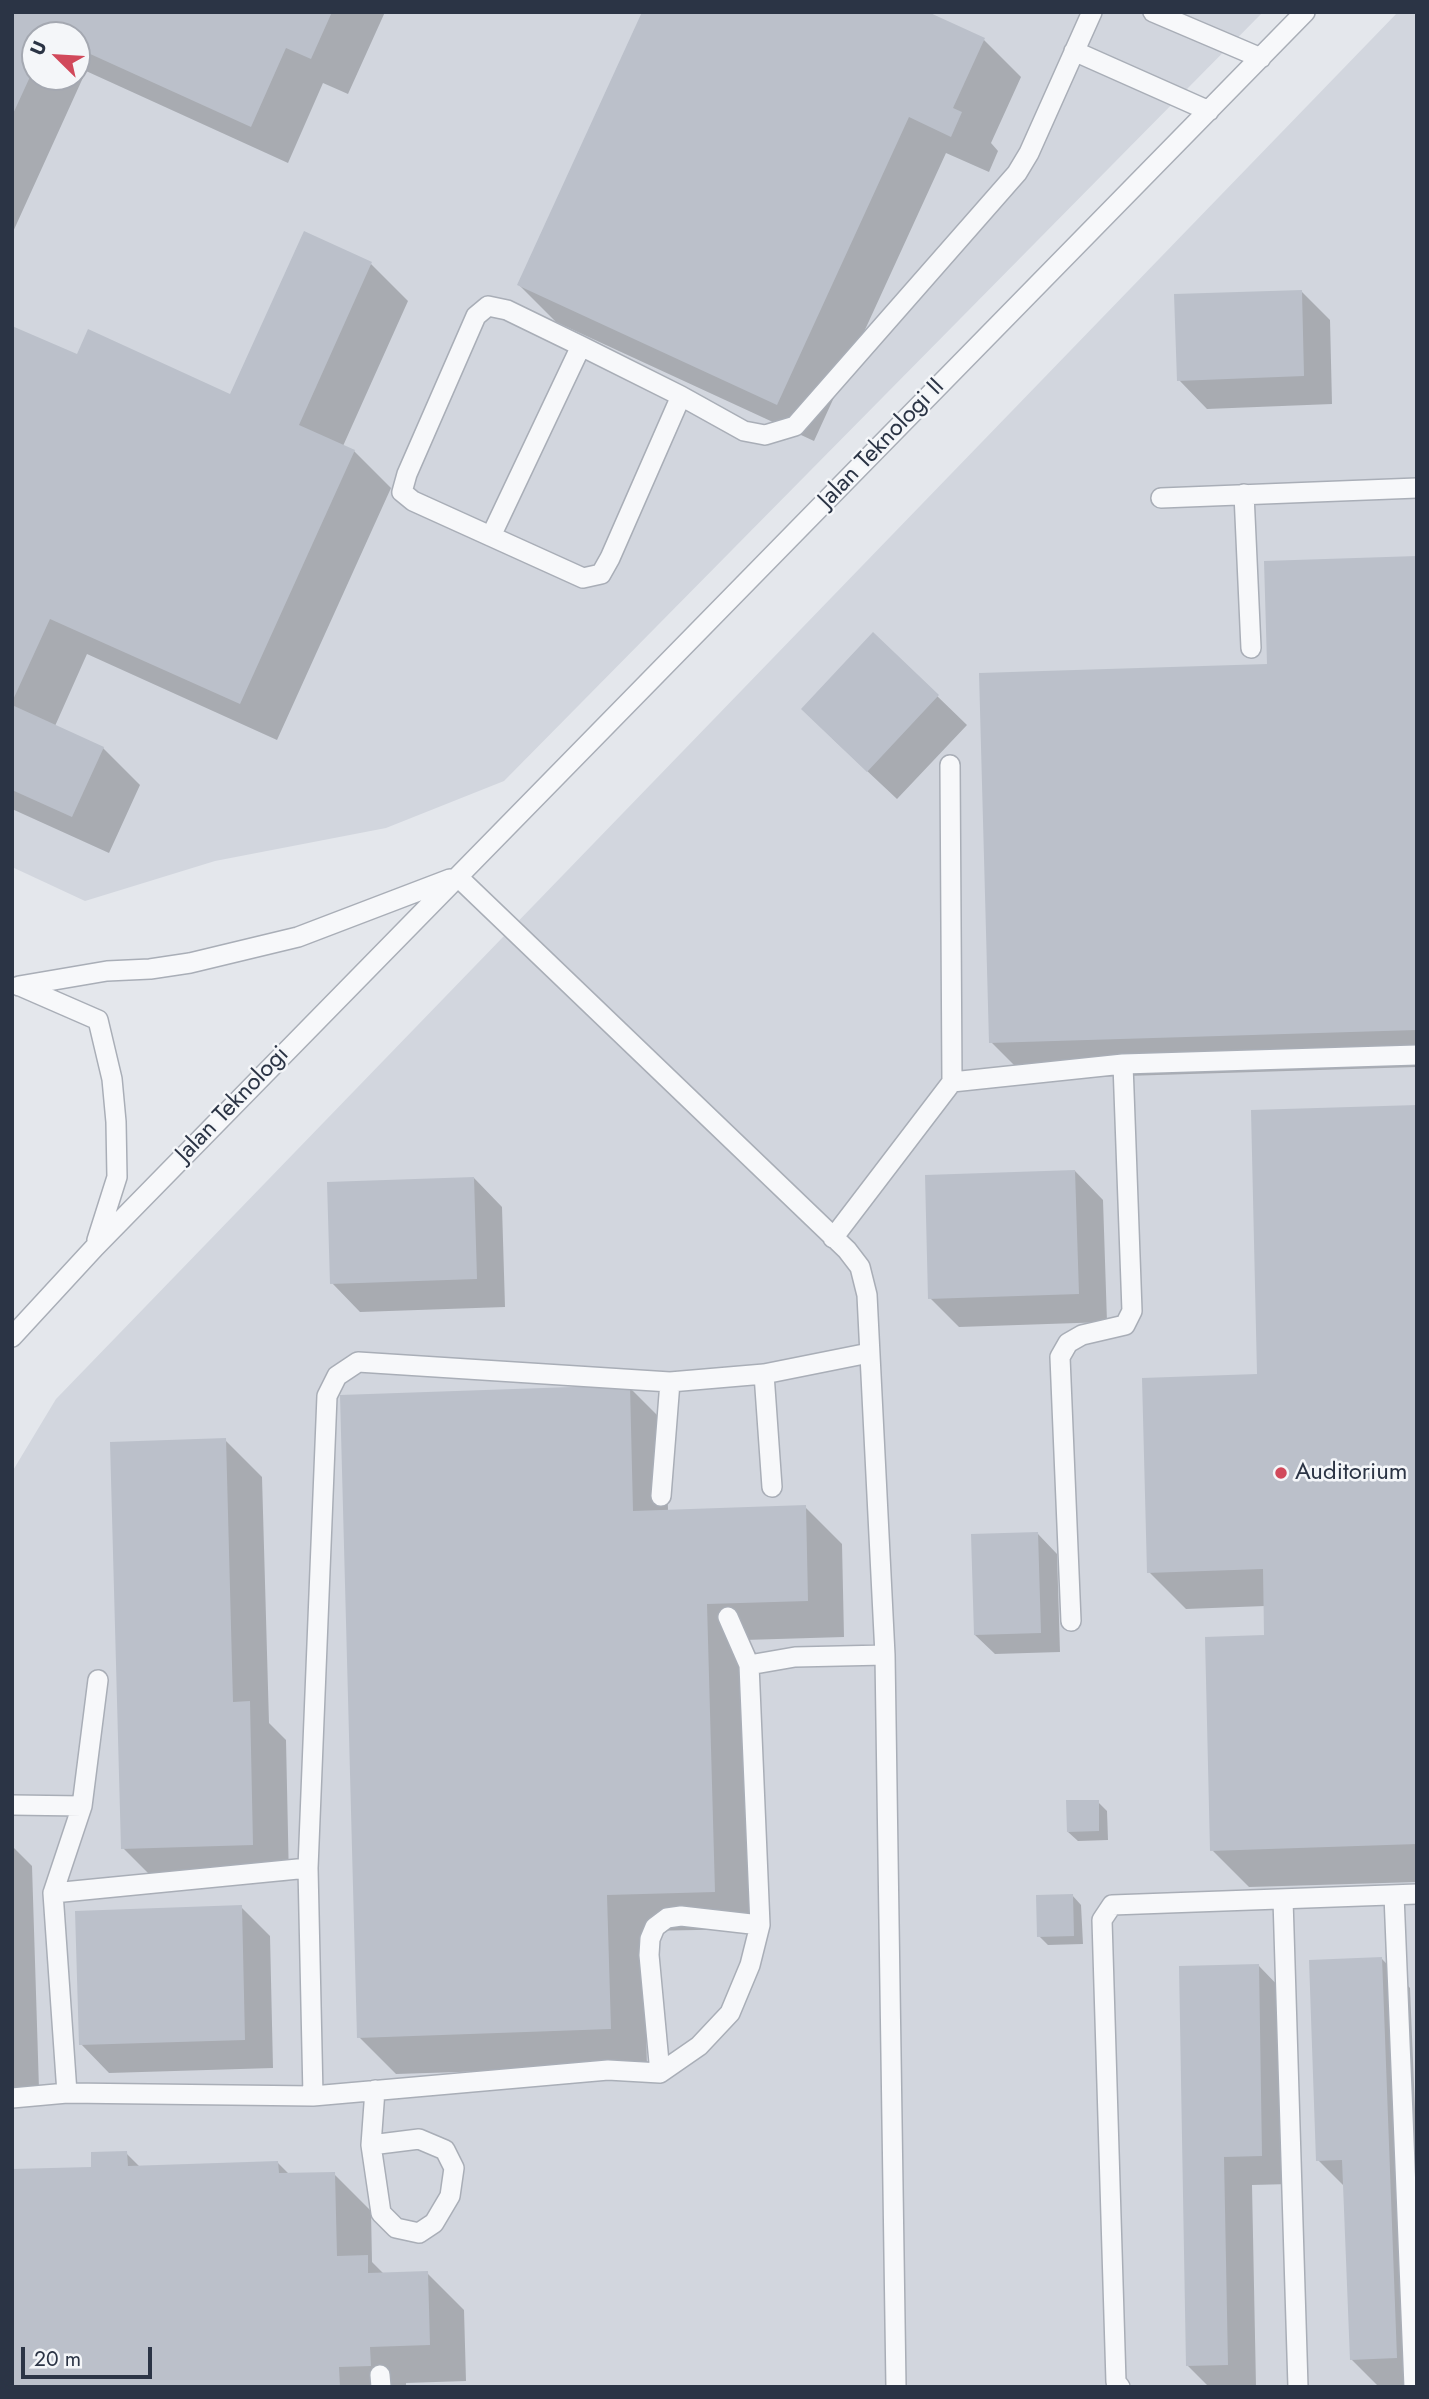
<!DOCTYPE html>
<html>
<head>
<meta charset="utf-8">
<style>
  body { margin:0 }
  #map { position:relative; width:1429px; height:2399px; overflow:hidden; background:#e4e7ec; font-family:Jost,sans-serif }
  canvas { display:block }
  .frame { position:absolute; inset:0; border:14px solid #2b3445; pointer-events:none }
  .north { position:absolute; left:21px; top:21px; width:70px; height:70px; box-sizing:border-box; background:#f4f6f9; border:2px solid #a4a8b1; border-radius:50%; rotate:294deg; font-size:19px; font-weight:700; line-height:28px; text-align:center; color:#2b3445 }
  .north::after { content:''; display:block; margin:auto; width:24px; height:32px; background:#d1495b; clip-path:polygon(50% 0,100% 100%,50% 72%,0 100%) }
  .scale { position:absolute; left:21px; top:2347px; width:131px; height:32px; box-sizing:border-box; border:4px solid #2b3445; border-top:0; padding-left:9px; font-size:21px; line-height:24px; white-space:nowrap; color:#2b3445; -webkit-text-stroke:5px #f4f6f9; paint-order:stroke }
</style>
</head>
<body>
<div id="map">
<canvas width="1429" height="2399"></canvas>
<div class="frame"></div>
<div class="north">U</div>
<div class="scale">20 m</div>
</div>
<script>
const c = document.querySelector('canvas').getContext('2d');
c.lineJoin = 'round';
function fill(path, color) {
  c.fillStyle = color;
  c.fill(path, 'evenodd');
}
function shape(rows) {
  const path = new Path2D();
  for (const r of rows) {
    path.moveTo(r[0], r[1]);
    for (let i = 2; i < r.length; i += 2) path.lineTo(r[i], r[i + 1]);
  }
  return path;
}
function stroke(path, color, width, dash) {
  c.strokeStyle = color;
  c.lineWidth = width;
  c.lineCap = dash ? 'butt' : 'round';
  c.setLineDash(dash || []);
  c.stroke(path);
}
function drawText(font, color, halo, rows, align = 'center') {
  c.font = font + ' Jost,sans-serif';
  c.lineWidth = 5;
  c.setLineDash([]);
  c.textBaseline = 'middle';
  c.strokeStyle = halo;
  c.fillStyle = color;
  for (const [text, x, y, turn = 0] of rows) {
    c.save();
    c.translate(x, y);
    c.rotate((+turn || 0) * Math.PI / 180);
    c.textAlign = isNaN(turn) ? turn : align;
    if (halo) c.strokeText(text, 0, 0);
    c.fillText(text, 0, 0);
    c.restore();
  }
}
const built = shape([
  [12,12,1263,12,504,781,386,828,215,861,85,901,12,867],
  [35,35,77,35,77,77,35,77],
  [1398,12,1417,12,1417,2387,12,2387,12,1472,56,1399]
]);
const shadow = shape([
  [12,12,385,12,348,94,323,83,288,163,86,71,12,234],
  [35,35,77,35,77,77,35,77],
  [640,12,924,12,984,40,1021,77,991,143,998,151,989,172,946,153,814,441,556,322,519,285,643,14],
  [371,264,408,301,343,446,354,451,391,488,277,740,87,654,55,726,103,748,140,785,109,853,12,809,12,327,77,357,231,396],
  [1301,291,1330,320,1332,404,1207,409,1179,380],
  [1417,558,1417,1067,1028,1079,991,1042],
  [873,634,967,725,897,799,832,738],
  [1417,1106,1417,1882,1249,1887,1212,1850,1266,1636,1265,1606,1186,1609,1149,1572,1259,1375],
  [1075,1171,1103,1200,1107,1322,959,1327,930,1298],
  [474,1178,502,1207,505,1307,360,1312,332,1283],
  [629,1387,666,1424,668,1511,805,1507,842,1544,844,1637,744,1640,751,1929,643,1931,647,2066,396,2074,359,2037],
  [225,1440,262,1477,269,1723,286,1740,289,1881,160,1885,123,1848],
  [1038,1534,1057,1554,1060,1652,995,1654,975,1635],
  [1098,1802,1107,1811,1108,1840,1078,1841,1068,1832],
  [12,1846,32,1866,39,2089,12,2090],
  [1072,1895,1081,1905,1083,1944,1048,1945,1039,1936],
  [241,1907,270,1936,273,2068,109,2073,81,2044],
  [1382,1959,1410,1988,1417,2158,1417,2386,1379,2387,1351,2359,1345,2187,1318,2160],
  [1259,1966,1287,1995,1290,2184,1252,2185,1256,2387,1209,2387,1188,2366,1181,1968],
  [126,2153,140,2167,277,2162,290,2175,334,2174,371,2211,372,2262,384,2274,427,2273,464,2310,466,2381,406,2383,406,2387,12,2387,92,2168]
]);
const building = shape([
  [12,12,332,12,311,59,286,48,251,127,77,48,77,35,35,35,35,66,12,116],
  [642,12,928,12,985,38,953,108,962,112,951,137,909,117,777,405,517,285],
  [304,231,372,262,299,425,355,450,240,704,50,619,12,702,12,326,77,354,88,329,230,394],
  [1302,290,1304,376,1177,381,1174,294],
  [1417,556,1417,1030,989,1043,979,673,1267,664,1264,561],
  [873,632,939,695,867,772,801,709],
  [12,705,104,747,72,817,12,790],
  [1417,1105,1417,1844,1210,1851,1205,1637,1264,1635,1263,1569,1147,1573,1142,1378,1257,1374,1251,1110],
  [1075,1170,1079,1294,928,1299,925,1175],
  [474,1177,477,1279,330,1284,327,1182],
  [630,1385,633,1511,806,1505,808,1601,707,1604,715,1892,607,1895,611,2029,357,2038,340,1395],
  [226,1438,233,1702,250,1701,253,1845,121,1849,110,1442],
  [1038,1532,1041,1633,974,1635,971,1534],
  [1066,1800,1099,1800,1099,1831,1067,1832],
  [1073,1894,1074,1936,1037,1937,1036,1895],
  [242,1905,245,2040,79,2045,75,1911],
  [1382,1957,1397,2358,1350,2360,1342,2160,1316,2161,1309,1960],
  [1259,1964,1262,2156,1224,2157,1228,2365,1186,2366,1179,1966],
  [127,2151,128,2166,278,2161,279,2173,335,2172,337,2256,368,2255,368,2273,428,2271,430,2345,370,2347,371,2366,339,2367,340,2387,12,2387,12,2169,91,2167,91,2152]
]);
const lane = shape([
  [1153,12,1261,58],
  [1074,51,1209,111],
  [681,396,610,558,601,574,583,578,413,501,402,492,407,474,476,316,488,306,507,310,581,346,681,396,744,431,765,435,795,426,1017,173,1029,153,1092,12],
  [1244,494,1251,648],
  [1161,498,1417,488],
  [491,536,581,346],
  [458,877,847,1250,860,1267,867,1295,885,1655,896,2387],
  [19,986,107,971,150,969,190,963,298,937,450,879],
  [20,986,98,1020,112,1079,116,1122,117,1177,97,1240],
  [952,1082,1123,1064,1417,1055],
  [833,1238,952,1082,950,765],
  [12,1337,95,1247,1305,12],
  [764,1374,772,1487],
  [661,1496,670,1382],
  [1071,1621,1060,1357,1068,1343,1082,1335,1125,1325,1132,1311,1123,1064],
  [749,1665,795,1657,885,1655],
  [12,1805,82,1806],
  [53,1893,82,1806,98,1680],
  [1394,1895,1414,2387],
  [1283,1899,1298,2387],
  [660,2073,649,1955,650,1939,655,1927,667,1918,681,1916,760,1925],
  [67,2093,53,1893,308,1868],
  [313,2096,308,1868,327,1396,337,1376,358,1362,670,1382,764,1374,869,1353],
  [12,2098,67,2093,313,2096,608,2070,660,2073,699,2046,730,2013,750,1965,760,1925,749,1665,728,1617],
  [419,2139,445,2150,454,2168,450,2196,434,2223,419,2233,396,2228,381,2213,371,2145,419,2139],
  [371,2145,375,2090],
  [380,2375,381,2387],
  [1120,2387,1116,2382,1102,1920,1112,1905,1417,1894]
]);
const markers = [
  [1281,1473,7,"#d1495b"]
];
const streetNames = [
  ["Jalan Teknologi II",882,444,-46],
  ["Jalan Teknologi",233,1105,-46]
];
const poiNames = [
  ["Auditorium",1295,1473]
];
fill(built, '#d2d6de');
fill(shadow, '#0003');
fill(building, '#bbc0ca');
stroke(lane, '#a9aeb7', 22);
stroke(lane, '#f7f8fa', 19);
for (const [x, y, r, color] of markers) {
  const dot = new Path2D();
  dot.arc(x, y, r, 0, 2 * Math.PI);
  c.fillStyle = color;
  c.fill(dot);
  stroke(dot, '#f4f6f9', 2.5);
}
drawText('24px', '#2b3445', '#f4f6f9', streetNames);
drawText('24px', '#2b3445', '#f4f6f9', poiNames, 'left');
</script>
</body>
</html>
